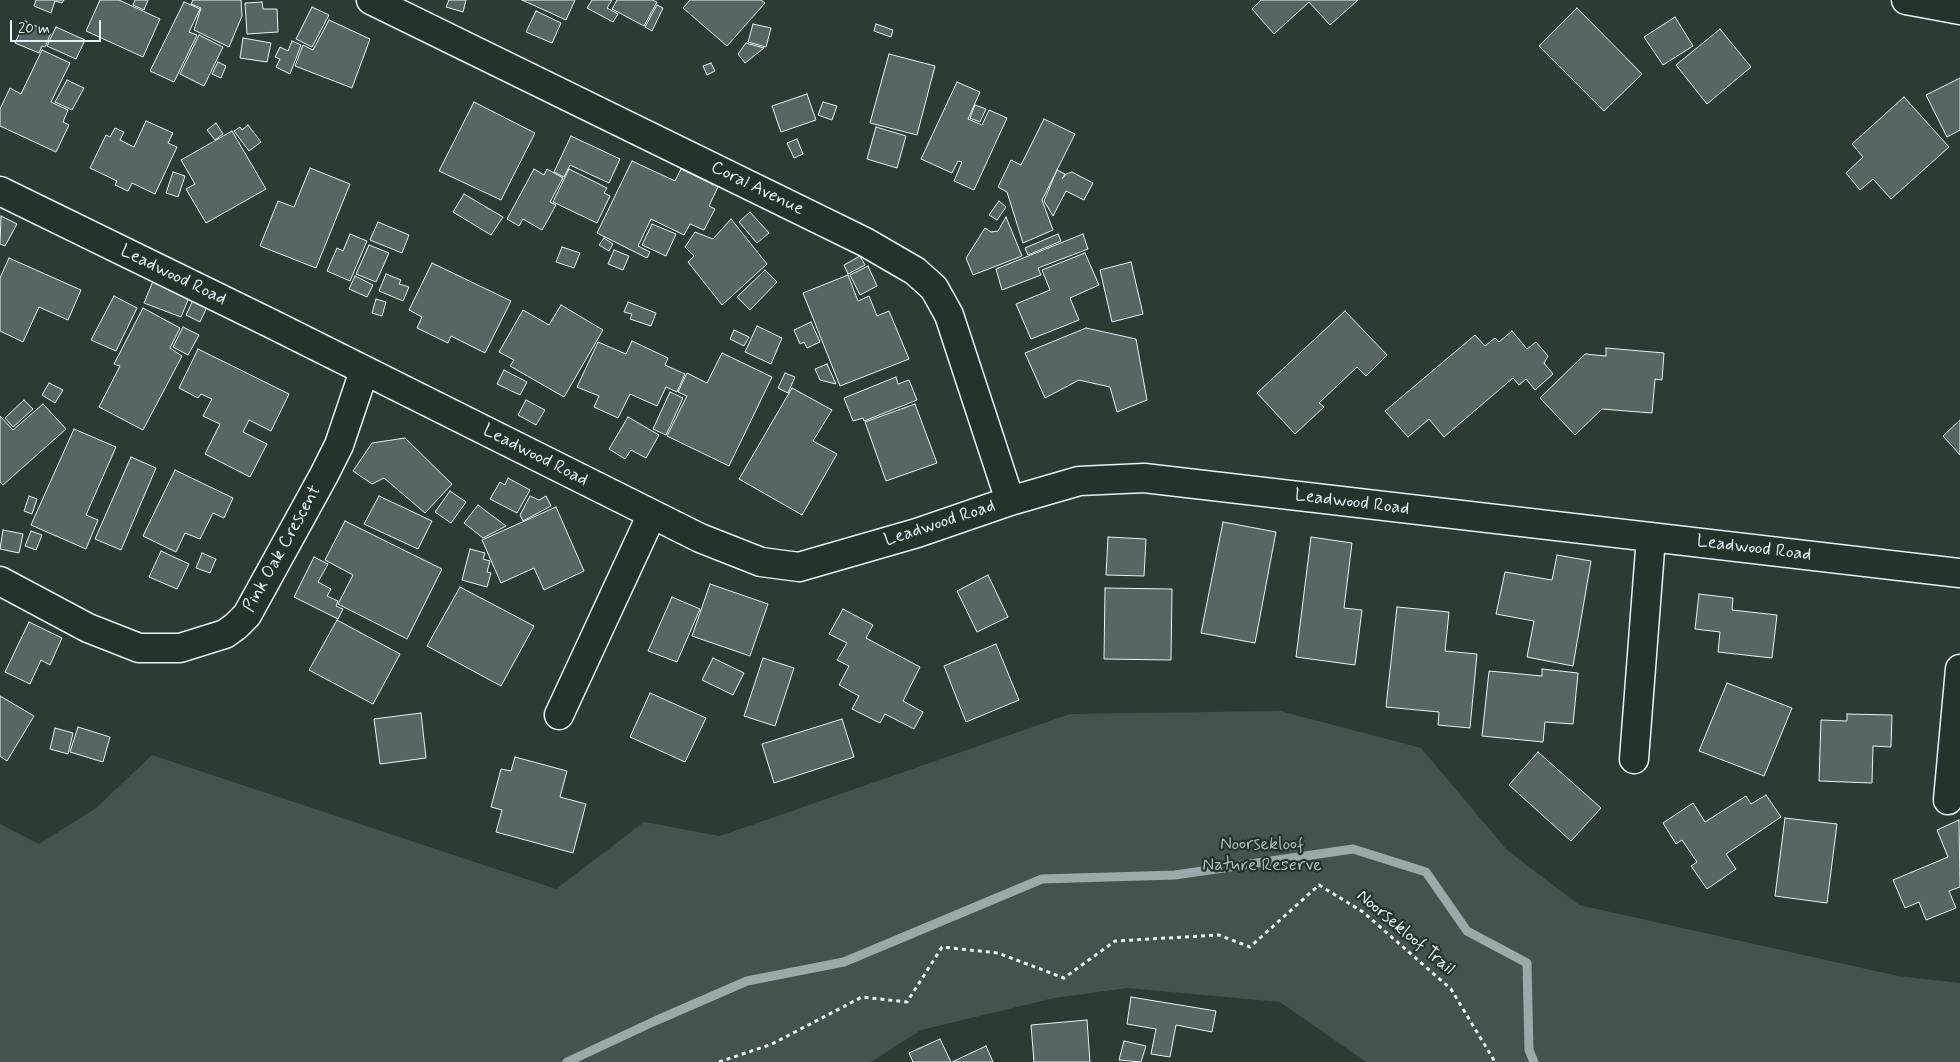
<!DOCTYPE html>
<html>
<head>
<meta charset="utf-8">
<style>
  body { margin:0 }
  #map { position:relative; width:1960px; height:1062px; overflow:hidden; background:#2e3b35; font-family:Mynerve,sans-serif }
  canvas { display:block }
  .scale { position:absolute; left:10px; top:20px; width:91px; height:22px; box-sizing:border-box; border:2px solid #e8f1f8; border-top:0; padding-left:6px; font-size:15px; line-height:18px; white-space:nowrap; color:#e8f1f8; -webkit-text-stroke:4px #26332d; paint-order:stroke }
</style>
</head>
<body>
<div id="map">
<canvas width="1960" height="1062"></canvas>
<div class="scale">20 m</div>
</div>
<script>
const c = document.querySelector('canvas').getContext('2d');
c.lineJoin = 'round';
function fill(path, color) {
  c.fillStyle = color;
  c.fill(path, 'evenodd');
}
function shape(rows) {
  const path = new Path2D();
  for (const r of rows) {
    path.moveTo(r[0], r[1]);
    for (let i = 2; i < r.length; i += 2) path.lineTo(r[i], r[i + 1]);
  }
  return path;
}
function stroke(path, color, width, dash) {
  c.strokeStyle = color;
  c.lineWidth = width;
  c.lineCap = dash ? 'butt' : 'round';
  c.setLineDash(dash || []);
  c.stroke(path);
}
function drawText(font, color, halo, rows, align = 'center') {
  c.font = font + ' Mynerve,sans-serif';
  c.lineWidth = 4.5;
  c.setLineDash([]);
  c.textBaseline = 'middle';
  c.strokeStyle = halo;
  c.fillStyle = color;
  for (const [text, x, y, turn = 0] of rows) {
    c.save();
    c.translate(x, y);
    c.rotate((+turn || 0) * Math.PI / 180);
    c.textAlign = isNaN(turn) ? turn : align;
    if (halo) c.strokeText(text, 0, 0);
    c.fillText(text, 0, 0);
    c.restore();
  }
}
const green = shape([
  [1280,711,1421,748,1507,850,1579,905,1898,976,1960,983,1960,1062,1366,1062,1280,1002,1127,988,1054,998,921,1030,871,1062,0,1062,0,824,39,844,96,808,152,755,556,889,644,822,720,836,1070,714]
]);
const stream = shape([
  [567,1062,655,1021,747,981,844,962,1042,879,1175,875,1353,849,1426,872,1467,931,1527,963,1529,1050,1534,1062]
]);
const building = shape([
  [36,0,64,0,62,3,55,1,51,13,34,6,36,0],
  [100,0,119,0,160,19,143,57,86,31,100,0],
  [135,0,148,0,144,10,133,5,135,0],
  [193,0,241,0,242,16,229,47,194,30,201,8,191,4,193,0],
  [449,0,466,0,463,12,446,7,449,0],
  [522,0,575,0,566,20,522,0],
  [592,0,612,0,607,8,618,14,613,22,587,8,592,0],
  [617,0,652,0,657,2,644,26,612,9,617,0],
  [690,0,761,0,765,3,727,46,683,8,690,0],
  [1261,0,1358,0,1330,25,1309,2,1274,34,1252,9,1261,0],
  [184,2,200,9,189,32,197,35,174,82,150,71,184,2],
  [262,2,263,9,277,9,278,32,247,34,245,3,262,2],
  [657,5,663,8,652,31,645,27,657,5],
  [312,7,329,15,312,47,296,39,312,7],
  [1577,8,1642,74,1604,111,1539,46,1577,8],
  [536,11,561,23,552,43,526,32,536,11],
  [1675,17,1693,46,1663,65,1644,37,1675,17],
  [329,20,370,39,352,88,295,66,303,45,313,50,329,20],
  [25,21,51,33,45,47,42,46,39,53,15,43,25,21],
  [753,24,771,28,766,47,748,42,753,24],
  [876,24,893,30,891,37,874,31,876,24],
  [56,27,85,40,76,59,47,46,56,27],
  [1720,29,1751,67,1707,104,1676,65,1720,29],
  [199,35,223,47,204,86,180,74,199,35],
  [243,38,271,43,267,62,240,58,243,38],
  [292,41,301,45,290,74,276,67,280,59,275,57,280,47,288,51,292,41],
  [746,43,764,48,745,63,738,54,746,43],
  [42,50,70,63,51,102,68,110,63,122,69,125,56,152,0,126,0,109,10,88,21,94,42,50],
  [889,54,935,66,917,135,870,123,889,54],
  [218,62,226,66,221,78,212,74,218,62],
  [711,63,715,71,707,75,703,66,711,63],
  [1960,78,1960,130,1947,137,1926,95,1960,78],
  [67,80,84,88,72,110,55,102,67,80],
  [957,82,980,92,968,119,982,125,989,110,1007,118,974,190,954,181,962,162,958,161,952,173,921,159,957,82],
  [807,94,816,120,781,132,772,106,807,94],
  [1904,97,1949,147,1891,199,1873,179,1860,190,1846,173,1863,157,1852,144,1904,97],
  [474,102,535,133,501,200,439,171,474,102],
  [823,102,837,106,832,120,818,115,823,102],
  [975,105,986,109,980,122,970,118,975,105],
  [1044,119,1075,134,1042,200,1053,230,1023,243,1007,192,998,187,1011,160,1021,165,1044,119],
  [146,121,173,133,168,143,177,147,155,194,132,183,128,191,115,185,117,181,90,168,106,135,110,137,115,128,124,132,120,140,134,147,146,121],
  [216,123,223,134,215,140,207,130,216,123],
  [248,125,261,142,249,151,234,131,240,127,242,130,248,125],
  [876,127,906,136,897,168,867,159,876,127],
  [232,131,266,189,206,223,186,189,195,184,181,160,232,131],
  [571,136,620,159,609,183,570,165,564,177,554,172,571,136],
  [797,139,803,154,794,158,787,143,797,139],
  [632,161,675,181,681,169,718,187,709,206,715,209,704,230,690,224,684,235,651,219,638,246,650,252,647,258,597,233,632,161],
  [310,168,350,184,316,268,260,246,278,201,294,207,310,168],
  [534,169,544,175,547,169,563,178,550,202,556,205,542,230,523,219,519,226,507,219,534,169],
  [569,169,607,188,604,193,610,196,597,223,553,202,569,169],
  [1057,170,1065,174,1062,179,1066,174,1072,172,1093,183,1084,200,1066,191,1053,216,1044,201,1057,170],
  [173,172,185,176,178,197,166,193,173,172],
  [464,194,503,217,491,235,453,212,464,194],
  [999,201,1006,207,997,220,989,215,999,201],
  [750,212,769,233,757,243,739,222,750,212],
  [1,216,17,224,5,246,0,244,1,216],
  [1006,217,1022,256,973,275,966,258,985,228,991,232,998,231,1006,217],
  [731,219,767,264,722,305,688,262,694,256,685,247,695,232,713,239,731,219],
  [378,222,409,235,402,253,370,240,378,222],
  [652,224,676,234,666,256,642,245,652,224],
  [350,234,367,241,350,281,327,271,337,248,343,251,350,234],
  [1058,234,1061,241,1028,255,1025,248,1058,234],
  [1083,234,1088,249,1038,268,1041,275,1002,290,996,269,1083,234],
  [604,238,613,244,609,251,599,245,604,238],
  [369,245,389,253,376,282,356,274,369,245],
  [562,247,580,253,574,268,556,262,562,247],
  [614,250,629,256,623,270,608,264,614,250],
  [1085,253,1099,285,1070,298,1079,320,1031,339,1016,304,1050,290,1042,270,1085,253],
  [860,256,865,265,848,274,844,265,860,256],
  [9,258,81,290,68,320,39,307,23,342,0,331,0,278,9,258],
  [1131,262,1143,314,1112,322,1100,270,1131,262],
  [432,263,511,301,485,353,451,336,448,343,417,328,422,317,409,310,432,263],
  [868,266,877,286,860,295,850,275,868,266],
  [765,270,777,282,750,310,737,297,765,270],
  [386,274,401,280,399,284,409,287,403,301,379,291,386,274],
  [848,275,858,301,869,296,877,316,889,311,909,359,840,386,803,293,848,275],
  [355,276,373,285,367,297,349,289,355,276],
  [153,281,190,295,181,317,144,303,153,281],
  [114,296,137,308,116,351,91,340,114,296],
  [376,299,386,302,382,316,372,313,376,299],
  [193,300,207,307,200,322,186,315,193,300],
  [628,302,656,313,651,326,630,319,632,314,624,312,628,302],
  [561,305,603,330,564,397,510,366,514,360,499,352,523,310,549,325,561,305],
  [143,308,180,328,170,348,182,356,143,430,99,407,120,366,114,364,143,308],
  [1345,311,1387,355,1366,376,1357,367,1319,403,1324,407,1295,434,1257,393,1345,311],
  [811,322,820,342,807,348,804,342,800,344,794,330,811,322],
  [757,326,782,338,771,364,745,352,757,326],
  [183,327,199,335,188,355,173,347,183,327],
  [1086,328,1136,339,1147,400,1117,412,1110,387,1079,380,1045,398,1025,353,1086,328],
  [734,330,749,337,744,346,730,339,734,330],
  [1512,331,1527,349,1536,342,1548,356,1544,363,1553,374,1535,390,1526,379,1519,385,1513,378,1444,437,1429,419,1408,437,1385,411,1475,335,1485,346,1495,338,1499,342,1512,331],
  [632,341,668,358,665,365,685,374,677,392,666,387,657,406,630,394,618,418,594,407,599,396,577,387,598,342,626,354,632,341],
  [1606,348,1664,353,1662,380,1655,379,1652,413,1602,409,1575,435,1540,398,1585,354,1606,356,1606,348],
  [198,349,289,394,271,431,249,420,243,432,267,444,250,477,205,454,220,424,203,416,212,399,201,394,198,398,179,388,198,349],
  [722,353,772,377,729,466,667,436,687,396,678,392,687,373,707,383,722,353],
  [827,364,836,384,820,380,815,369,827,364],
  [504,370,527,382,520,395,497,384,504,370],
  [785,373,795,377,788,393,778,388,785,373],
  [896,377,898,384,909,380,917,400,864,421,863,418,853,421,844,398,896,377],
  [49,383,63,390,55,403,42,395,49,383],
  [792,388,832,410,813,441,837,454,802,515,739,479,792,388],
  [670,392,683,398,666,435,653,429,670,392],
  [24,400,33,409,13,427,5,418,24,400],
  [526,400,545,410,536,425,518,415,526,400],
  [43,404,66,429,3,485,0,482,0,416,13,430,43,404],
  [915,404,937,463,886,481,865,422,915,404],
  [628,417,659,435,646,458,631,450,625,459,609,449,628,417],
  [1960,420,1960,455,1943,436,1960,420],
  [74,429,116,447,86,515,98,520,86,549,31,525,74,429],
  [405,438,452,484,425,513,384,478,372,484,353,471,372,443,405,438],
  [131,457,156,468,121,550,95,539,131,457],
  [175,470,233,498,224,518,213,513,200,539,185,533,176,552,143,536,175,470],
  [508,478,530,490,517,513,490,499,500,482,505,485,508,478],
  [450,491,466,502,451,523,435,512,450,491],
  [29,496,37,499,32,514,24,511,29,496],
  [379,496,432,521,418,549,364,524,379,496],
  [530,496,539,500,546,496,551,506,523,521,520,515,530,496],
  [478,505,506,526,483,538,464,523,478,505],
  [556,507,584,571,544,590,534,568,501,583,482,540,556,507],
  [345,521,442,569,407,639,338,604,353,575,325,560,345,521],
  [1223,522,1276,532,1255,643,1201,633,1223,522],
  [3,530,23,534,19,553,0,549,3,530],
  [31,531,42,535,36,550,25,546,31,531],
  [1108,537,1146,539,1144,576,1106,575,1108,537],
  [1311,537,1352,543,1344,608,1362,610,1355,665,1296,657,1311,537],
  [470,549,485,553,483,559,490,561,487,572,491,573,487,587,462,580,470,549],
  [161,551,189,564,177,589,149,577,161,551],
  [202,553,216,559,210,573,196,568,202,553],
  [1557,555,1591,561,1573,666,1527,657,1534,621,1496,614,1505,572,1552,580,1557,555],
  [314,557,328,564,318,582,331,589,327,596,338,601,336,606,343,609,338,619,294,597,314,557],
  [988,575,1008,617,977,632,957,591,988,575],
  [710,584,768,604,750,656,692,636,710,584],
  [460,587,534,626,501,686,427,646,460,587],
  [1105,588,1172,589,1171,660,1104,659,1105,588],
  [1699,594,1733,598,1732,610,1777,615,1772,658,1718,652,1720,632,1695,629,1699,594],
  [672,597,700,609,677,662,648,651,672,597],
  [1397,607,1449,612,1445,651,1477,654,1470,728,1438,725,1439,712,1386,707,1397,607],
  [843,609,873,625,866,638,920,667,903,701,923,712,914,729,885,714,880,723,852,709,859,696,839,685,849,666,837,660,847,643,829,634,843,609],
  [337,620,400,654,373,704,309,670,337,620],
  [29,622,62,638,50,665,41,660,30,684,5,672,29,622],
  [996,644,1019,700,966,722,944,666,996,644],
  [713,658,744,673,733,695,702,680,713,658],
  [763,658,794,668,775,726,744,716,763,658],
  [1542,669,1578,673,1573,724,1545,722,1543,742,1482,736,1489,671,1542,676,1542,669],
  [1727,683,1792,708,1764,776,1699,751,1727,683],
  [650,693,706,718,685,762,630,737,650,693],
  [0,696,34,716,7,761,0,756,0,696],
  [421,713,426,758,380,764,374,719,421,713],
  [1847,714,1892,715,1891,747,1873,746,1872,783,1819,781,1821,720,1847,721,1847,714],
  [842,719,854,757,774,783,762,744,842,719],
  [78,727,110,737,103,762,70,752,78,727],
  [55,728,73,733,68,754,50,749,55,728],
  [1538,752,1601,808,1571,841,1509,785,1538,752],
  [515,757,567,771,560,797,586,804,573,853,496,832,502,810,491,807,501,769,511,771,515,757],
  [1766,795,1781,817,1726,854,1736,869,1707,889,1691,866,1697,862,1682,840,1676,844,1663,823,1693,803,1705,822,1746,796,1751,804,1766,795],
  [1785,818,1837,824,1827,903,1775,896,1785,818],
  [1959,820,1960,887,1949,891,1956,908,1926,920,1919,902,1905,908,1893,880,1948,857,1937,830,1959,820],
  [1131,997,1216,1011,1212,1032,1176,1025,1170,1057,1151,1054,1156,1029,1127,1024,1131,997],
  [1087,1020,1090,1062,1034,1062,1031,1025,1087,1020],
  [940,1039,951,1062,913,1062,909,1053,940,1039],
  [1124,1041,1146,1046,1141,1062,1119,1060,1124,1041],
  [986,1046,993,1062,952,1062,986,1046]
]);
const path = shape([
  [719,1062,772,1044,862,997,907,1002,942,947,998,953,1064,978,1115,941,1219,935,1250,947,1319,885,1363,912,1451,989,1495,1062]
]);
const minor = shape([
  [371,0,865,242,915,271,934,288,949,315,1010,501],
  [1906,0,1960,10],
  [0,191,272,324,700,538,761,562,799,567,917,533,1010,501,1079,481,1144,478,1960,573],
  [0,581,88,628,139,648,180,648,225,634,236,626,247,615,324,475,339,445,364,371],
  [559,715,652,514],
  [1634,759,1651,537],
  [1948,800,1960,669]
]);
const streetNames = [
  ["Coral Avenue",757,189,26],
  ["Leadwood Road",173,276,26],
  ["Leadwood Road",535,456,27],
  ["Leadwood Road",1352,503,7],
  ["Leadwood Road",940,524,-18],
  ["Pink Oak Crescent",283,549,-61],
  ["Leadwood Road",1754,549,7],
  ["Noorsekloof Trail",1405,933,40]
];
const parkNames = [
  ["Noorsekloof",1262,845],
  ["Nature Reserve",1262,866]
];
fill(green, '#45524e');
stroke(stream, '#9da8a9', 9);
fill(building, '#596563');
stroke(building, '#e8f1f8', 1);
stroke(minor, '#e8f1f8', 31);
stroke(path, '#e8f1f8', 3, [4, 4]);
stroke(minor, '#26332d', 28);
drawText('18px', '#e8f1f8', '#26332d', streetNames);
drawText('18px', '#afb9bc', '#26332d', parkNames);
</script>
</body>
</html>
